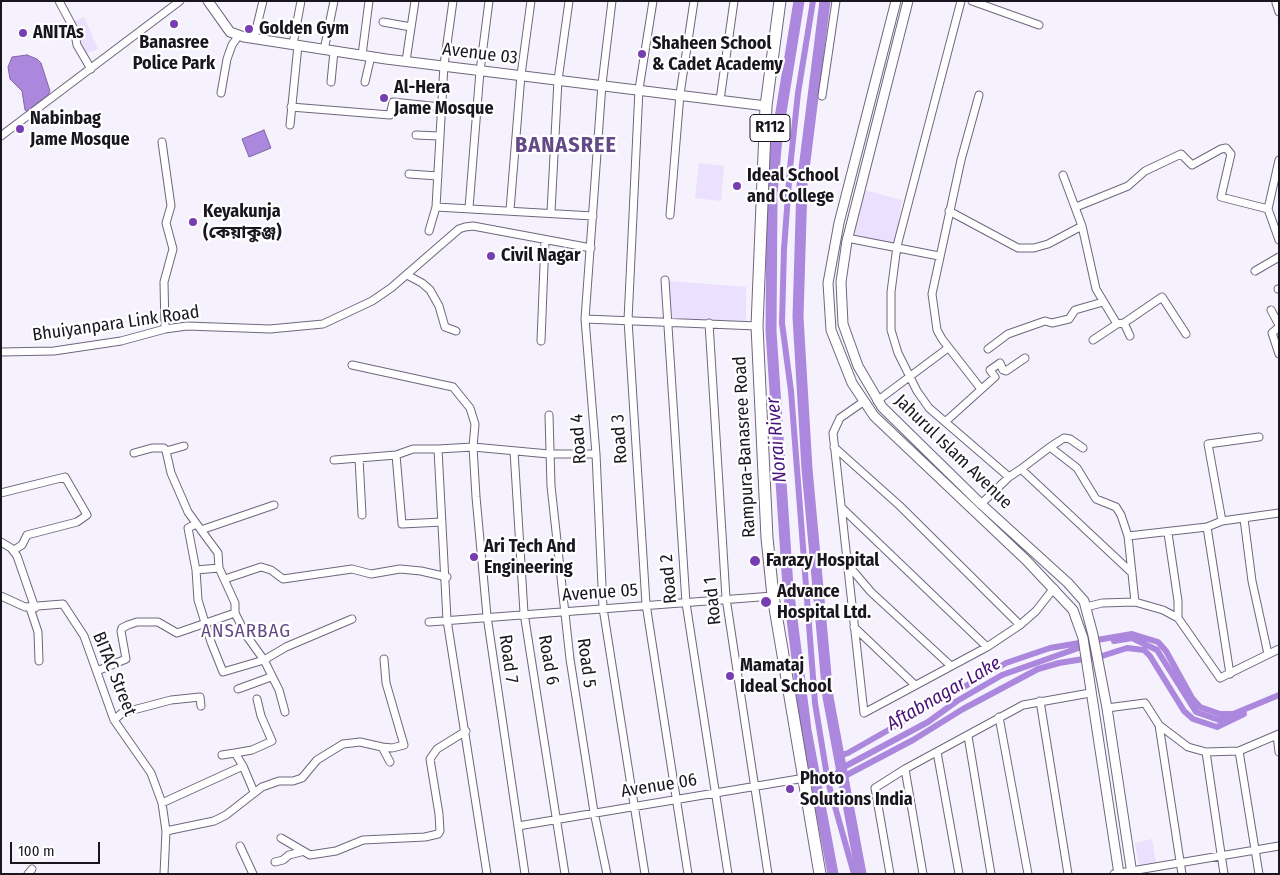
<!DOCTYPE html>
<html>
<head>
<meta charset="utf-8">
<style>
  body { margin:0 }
  #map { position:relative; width:1280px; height:875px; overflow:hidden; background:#f6f2fd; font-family:"Fira Sans Condensed",sans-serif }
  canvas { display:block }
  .frame { position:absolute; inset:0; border:2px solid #1a161f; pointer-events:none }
  .scale { position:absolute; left:10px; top:842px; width:90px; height:22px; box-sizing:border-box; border:2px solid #1a161f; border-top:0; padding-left:6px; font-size:15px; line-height:18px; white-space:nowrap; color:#1a161f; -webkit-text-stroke:4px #fff; paint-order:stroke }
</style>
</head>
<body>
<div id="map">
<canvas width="1280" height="875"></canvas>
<div class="frame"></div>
<div class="scale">100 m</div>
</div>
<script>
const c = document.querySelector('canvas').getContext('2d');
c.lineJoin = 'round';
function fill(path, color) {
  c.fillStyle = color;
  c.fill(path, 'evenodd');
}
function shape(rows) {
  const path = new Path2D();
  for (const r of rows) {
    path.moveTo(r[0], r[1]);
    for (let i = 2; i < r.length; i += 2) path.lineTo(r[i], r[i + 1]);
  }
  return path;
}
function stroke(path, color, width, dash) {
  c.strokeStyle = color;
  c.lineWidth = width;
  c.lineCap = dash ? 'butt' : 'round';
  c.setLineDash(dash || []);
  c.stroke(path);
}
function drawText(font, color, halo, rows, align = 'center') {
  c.font = font + ' "Fira Sans Condensed","Noto Sans Bengali",sans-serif';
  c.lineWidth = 4.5;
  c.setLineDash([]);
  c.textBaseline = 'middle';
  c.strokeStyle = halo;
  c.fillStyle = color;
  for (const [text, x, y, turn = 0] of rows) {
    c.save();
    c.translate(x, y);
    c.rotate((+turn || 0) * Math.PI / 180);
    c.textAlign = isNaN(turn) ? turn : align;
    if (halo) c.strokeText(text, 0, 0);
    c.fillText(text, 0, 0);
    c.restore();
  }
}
const green = shape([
  [84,17,98,49,84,54,74,21],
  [699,163,724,166,721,201,695,198],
  [864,190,902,200,895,246,853,234],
  [669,281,746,287,746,321,668,319],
  [1152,839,1156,862,1139,865,1135,843]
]);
const water = shape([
  [27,55,37,59,41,63,50,91,48,95,27,111,25,110,22,91,10,79,8,67,12,57,27,55],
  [264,130,271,148,249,157,242,139,264,130]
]);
const canal = shape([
  [813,1,798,93,790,168,784,249,782,323,791,391,815,703,828,782,854,874],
  [1132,634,1158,642,1166,651,1192,698,1200,707,1220,714,1244,714,1217,727,1193,719,1184,711,1150,656,1144,650,1127,648,1102,656,1059,663,1038,669,963,709,913,740,843,777,839,756,848,753,1006,663,1050,648,1132,634],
  [1114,641,1132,638,1157,650,1196,712,1219,720,1279,695],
  [828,782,842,768,928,722,957,701,1002,675,1084,646]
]);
const river = shape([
  [799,1,777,137,772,195,771,331,788,587,806,730,833,874],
  [825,1,802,185,798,317,807,469,828,697,861,874]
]);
const minor = shape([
  [59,1,74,29,77,45,91,69],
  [612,1,602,84,585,319,596,454,603,608,645,874],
  [653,1,639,89,628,320,646,604,688,874],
  [961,1,897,246,891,292,891,330,898,353,917,391,929,408,1009,477],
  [972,1,1039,25],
  [1279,2,1276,3,1279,12],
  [383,22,411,27],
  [254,38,263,1],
  [293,44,301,1],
  [324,50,334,1],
  [362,55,369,1],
  [406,61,415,1],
  [331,82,334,51],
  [365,82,371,56],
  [221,93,227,59,232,45,239,35],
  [979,95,961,160,932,294,937,330,942,339,981,389],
  [822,96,836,1],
  [720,100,734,1],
  [291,107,390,115,393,102,440,107],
  [290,125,298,45],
  [416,135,439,136],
  [1,136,180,1],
  [162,142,171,206,166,223,173,249,164,282,165,329],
  [1279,160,1268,209,1279,240],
  [409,174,438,176],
  [1063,175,1082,226,1096,289,1117,324,1124,323],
  [436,207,593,216],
  [1076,207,1128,186,1145,171,1181,154,1192,165,1221,149,1226,148,1231,154,1221,197,1268,209],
  [469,208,480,71,489,1],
  [510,210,521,75,531,1],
  [949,211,1018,248,1034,248,1048,244,1082,226],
  [551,212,558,80,569,1],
  [670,215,680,94,694,1],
  [429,231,436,207,444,65,453,1],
  [847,238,939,256],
  [1255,271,1279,257],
  [407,275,422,283,430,290,439,306,445,327,456,331],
  [665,280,686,603,728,874],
  [1278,289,1279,289],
  [1271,310,1279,325],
  [585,319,757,326],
  [709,323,726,598,768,874],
  [1279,327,1272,333,1279,354],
  [1130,336,1124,323,1162,297,1186,334],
  [1093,340,1117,324],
  [541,341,545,240],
  [988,349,1008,334,1045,321,1052,323,1069,319,1075,310,1103,302],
  [1,352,54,351,121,341,165,329,187,326,270,329,323,324,372,301,391,288,459,229,465,227,473,226,591,248],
  [352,365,453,387,470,408,475,424,473,447,476,497,487,616,525,874],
  [877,401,948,348],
  [863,402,840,418,833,433,864,713,987,647,1020,625,1036,611,1054,588],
  [549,415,551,486,570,659,594,812,607,874],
  [945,422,995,377,990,370,1000,363,1003,370,1006,371,1025,358],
  [184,446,166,451,171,473,188,512,201,530,274,505],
  [834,447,900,506,1020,625],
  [1050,447,1064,438,1070,439,1083,448],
  [514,451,524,613,565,874],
  [134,453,152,448,164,448,166,451],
  [396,455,402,524,442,522],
  [359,458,362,515],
  [334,460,396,455,413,449,438,449],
  [1021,469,1050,447,1077,468,1096,499,1116,507,1121,515,1128,536,1135,602],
  [1,493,65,477,87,515,77,522,27,535,22,545,14,550],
  [981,504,1009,477,1021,469,1132,573],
  [842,508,987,647],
  [1244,519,1252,581,1268,654],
  [1222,521,1208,444,1259,437],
  [1207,527,1230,674],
  [201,530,218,553,219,568],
  [1168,533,1178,601,1178,618],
  [1128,536,1207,527,1222,521,1279,513],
  [1,542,11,548,17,556,35,608],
  [848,565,871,592,951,666],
  [196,570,198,600,211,642,223,672,264,660,279,690,285,712],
  [225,579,261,567,271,570,283,579,352,569,371,574,400,569,421,571,447,577],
  [1,596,25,607,63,604,84,636,114,720,151,773,162,803,166,831,164,874],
  [1086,607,1102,603,1135,602,1163,610,1178,618,1220,678,1279,649],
  [30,608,38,632,39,661],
  [235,613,246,635,264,660,286,647,352,619],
  [429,622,773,596],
  [854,627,915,685],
  [97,671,126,659,121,631,122,628,128,625,137,622,158,622,177,633,235,613,235,603,219,568,196,570,188,528,196,524],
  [238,689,271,677],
  [1040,701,1068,874],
  [1107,708,1145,703,1159,725,1188,747,1206,752,1239,751,1279,734],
  [999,717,1028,874],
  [114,720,122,713,171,700,200,697,201,706],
  [1159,725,1182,874],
  [1277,735,1279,752],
  [968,736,991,874],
  [382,747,392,748,404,745,386,683,384,659],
  [1239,751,1259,874],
  [937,752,959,874],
  [1206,752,1224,874],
  [235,753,252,750,272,741,261,716,257,699],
  [222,755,235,753,243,766],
  [905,769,923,874],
  [162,803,243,766,254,792],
  [518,826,805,778],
  [166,831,214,821,226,815,262,787,279,781,293,781,302,778,317,760,343,744,360,742,382,747,390,762],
  [281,838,310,855,336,851,363,840,425,837,438,834,440,831,439,814,430,759,437,749,466,731],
  [240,846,253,874],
  [275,862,283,860,289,855,301,852],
  [28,874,32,869],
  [487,874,447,620,438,449,473,447,549,454,596,454],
  [890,874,875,788,905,769,1023,705,1090,693],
  [1114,874,1279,846]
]);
const tertiary = shape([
  [208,1,230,32,244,37,386,59,766,106],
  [896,1,839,223,828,283,831,330,852,383,874,416,1026,560,1073,610,1083,638,1119,874],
  [908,1,847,241,841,282,843,324,858,366,882,407,981,504,1068,583,1084,601,1093,635,1107,708,1132,874]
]);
const primary = shape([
  [780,1,766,106,757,326,767,538,773,596,820,874]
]);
const markers = [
  [174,24,5,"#773eb4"],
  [249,29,5,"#773eb4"],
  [23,33,5,"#773eb4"],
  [642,54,5,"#773eb4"],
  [384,98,5,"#773eb4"],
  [20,129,5,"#773eb4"],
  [737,186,5,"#773eb4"],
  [193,222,5,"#773eb4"],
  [491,256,5,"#773eb4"],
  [474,557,5,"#773eb4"],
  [755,561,6,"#773eb4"],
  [766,602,6,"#773eb4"],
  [730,676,5,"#773eb4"],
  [790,789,5,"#773eb4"]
];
const shields = [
  [770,128,40]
];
const shieldNames = [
  ["R112",770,128]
];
const poiNames = [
  ["Golden Gym",259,29],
  ["ANITAs",33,33],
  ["Banasree",174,43,"center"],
  ["Police Park",174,64,"center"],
  ["Shaheen School",652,44],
  ["& Cadet Academy",652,65],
  ["Al-Hera",394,88],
  ["Jame Mosque",394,109],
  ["Nabinbag",30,119],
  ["Jame Mosque",30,140],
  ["Ideal School",747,176],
  ["and College",747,197],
  ["Keyakunja",203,212],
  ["(কেয়াকুঞ্জ)",203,233],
  ["Civil Nagar",501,256],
  ["Ari Tech And",484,547],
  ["Engineering",484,568],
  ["Farazy Hospital",766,561],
  ["Advance",777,592],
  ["Hospital Ltd.",777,613],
  ["Mamataj",740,666],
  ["Ideal School",740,687],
  ["Photo",800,779],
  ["Solutions India",800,800]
];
const streetNames = [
  ["Avenue 03",480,54,7],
  ["Bhuiyanpara Link Road",116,324,-8],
  ["Road 4",579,439,-94],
  ["Road 3",620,439,-94],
  ["Rampura-Banasree Road",745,447,-93],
  ["Jahurul Islam Avenue",953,452,44],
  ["Road 2",669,579,-95],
  ["Avenue 05",600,593,-4],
  ["Road 1",713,601,-96],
  ["Road 7",508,659,82],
  ["Road 6",548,660,80],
  ["Road 5",586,663,82],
  ["BITAC Street",114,674,68],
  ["Avenue 06",659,786,-9]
];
const waterNames = [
  ["Norai River",777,440,-95],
  ["Aftabnagar Lake",944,694,-30]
];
const neighbourhoodNames = [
  ["ANSARBAG",246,632]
];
const districtNames = [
  ["BANASREE",566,146]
];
fill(green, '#ebe0fd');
fill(water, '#ab87dd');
stroke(water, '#8065a4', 1);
stroke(canal, '#ab87dd', 6);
stroke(river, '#ab87dd', 11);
stroke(minor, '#6f667d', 9);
stroke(tertiary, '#6f667d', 11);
stroke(primary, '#6f667d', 13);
stroke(minor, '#fff', 7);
stroke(tertiary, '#fff', 9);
stroke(primary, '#fff', 11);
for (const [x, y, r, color] of markers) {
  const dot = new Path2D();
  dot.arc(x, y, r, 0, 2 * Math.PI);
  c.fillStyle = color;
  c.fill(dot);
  stroke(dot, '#fff', 2);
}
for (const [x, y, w] of shields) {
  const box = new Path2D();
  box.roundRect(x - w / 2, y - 13.5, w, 27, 4);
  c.fillStyle = '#fff';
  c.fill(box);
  stroke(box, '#1a161f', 1);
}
drawText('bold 16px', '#1a161f', null, shieldNames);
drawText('bold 18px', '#1a161f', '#fff', poiNames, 'left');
drawText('18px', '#1a161f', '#fff', streetNames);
drawText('italic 19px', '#4a137a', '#fff', waterNames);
c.letterSpacing = '1px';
drawText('19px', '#634986', '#fff', neighbourhoodNames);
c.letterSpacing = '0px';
c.letterSpacing = '1px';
drawText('bold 22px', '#634986', '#fff', districtNames);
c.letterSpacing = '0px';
</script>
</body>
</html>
